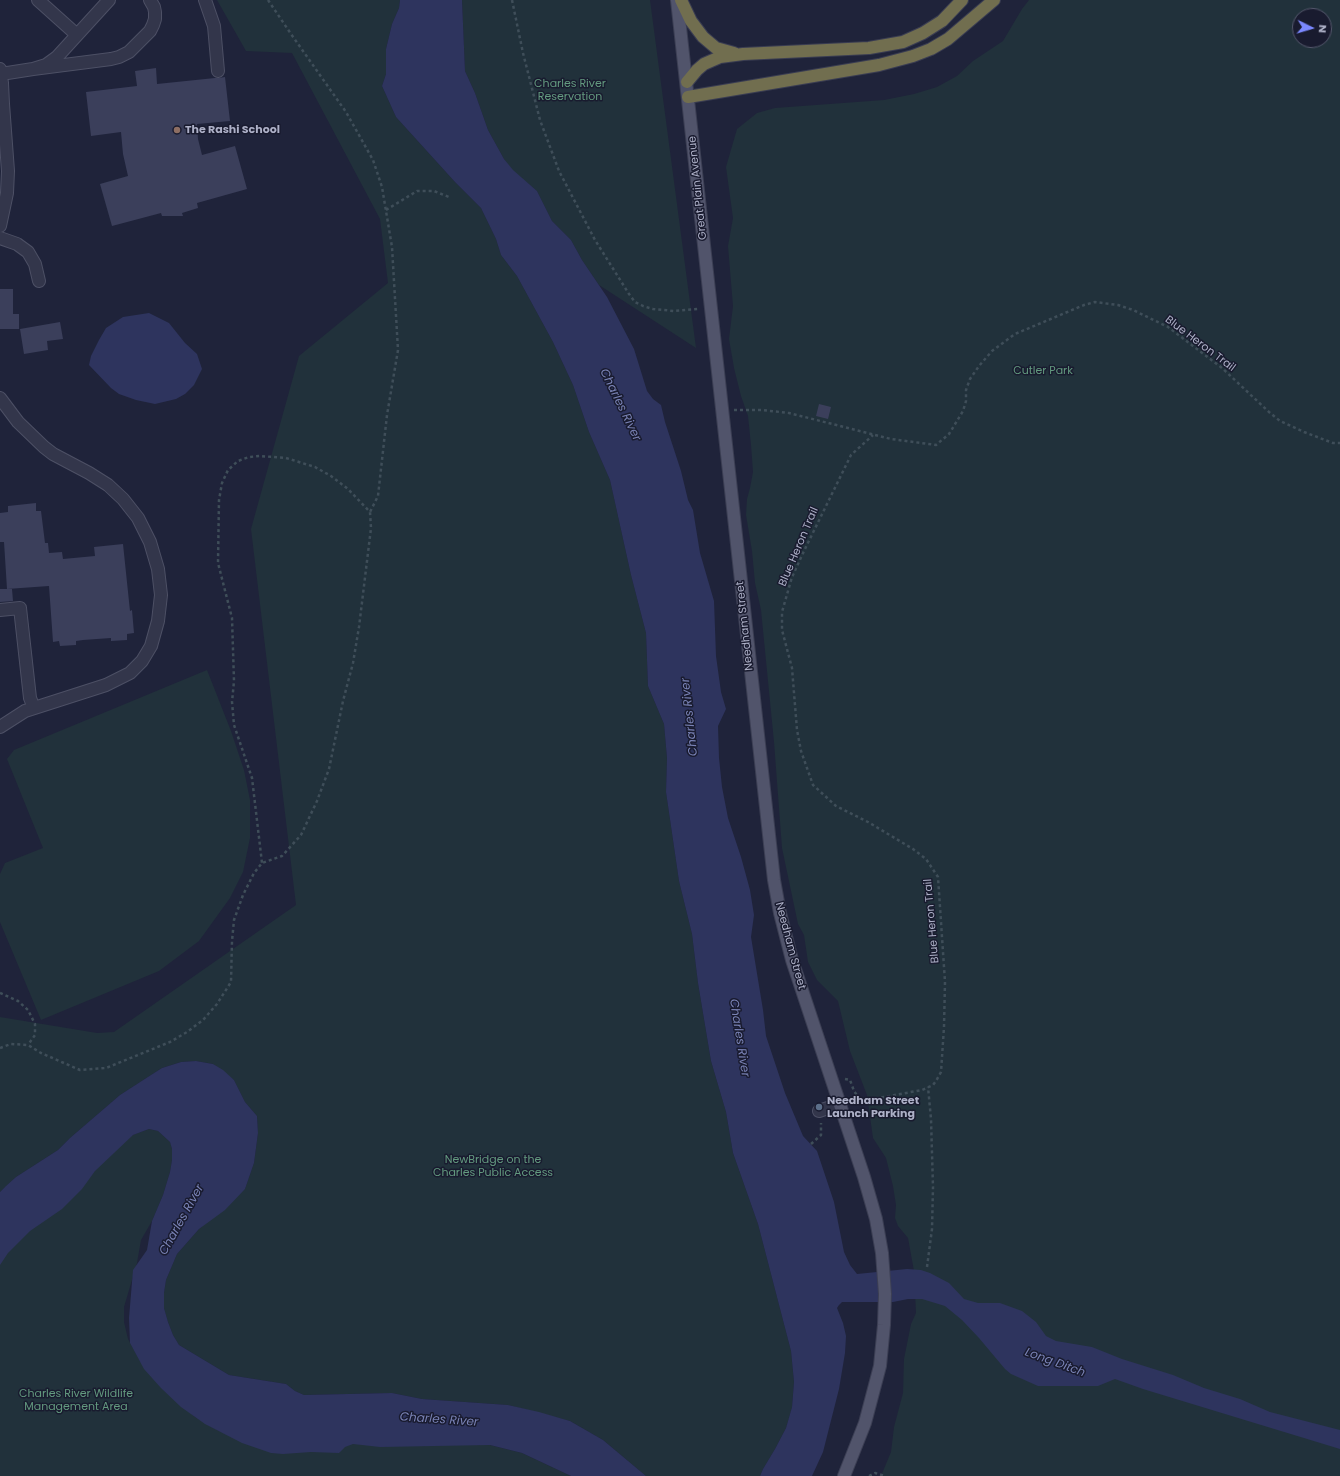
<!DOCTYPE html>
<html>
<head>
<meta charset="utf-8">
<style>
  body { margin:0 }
  #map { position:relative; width:1340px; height:1476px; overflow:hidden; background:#1f233a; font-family:Poppins,sans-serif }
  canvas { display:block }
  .north { position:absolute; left:1292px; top:8px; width:40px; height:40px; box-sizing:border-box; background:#191b2f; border:1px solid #54576c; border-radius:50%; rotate:95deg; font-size:11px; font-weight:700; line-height:16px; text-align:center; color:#adb0c7 }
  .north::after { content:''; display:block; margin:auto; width:14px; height:18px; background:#7b88ff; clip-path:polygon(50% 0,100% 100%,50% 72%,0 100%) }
</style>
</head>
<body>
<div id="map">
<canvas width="1340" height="1476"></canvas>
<div class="north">N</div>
</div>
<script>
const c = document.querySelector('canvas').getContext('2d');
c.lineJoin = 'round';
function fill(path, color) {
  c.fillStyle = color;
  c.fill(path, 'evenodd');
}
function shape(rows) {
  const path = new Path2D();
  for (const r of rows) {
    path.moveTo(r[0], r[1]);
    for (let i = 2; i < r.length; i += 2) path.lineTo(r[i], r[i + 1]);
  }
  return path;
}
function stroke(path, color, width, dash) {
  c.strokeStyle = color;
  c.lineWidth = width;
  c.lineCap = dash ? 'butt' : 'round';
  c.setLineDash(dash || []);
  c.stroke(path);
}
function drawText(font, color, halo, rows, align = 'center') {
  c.font = font + ' Poppins,sans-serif';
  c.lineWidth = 3;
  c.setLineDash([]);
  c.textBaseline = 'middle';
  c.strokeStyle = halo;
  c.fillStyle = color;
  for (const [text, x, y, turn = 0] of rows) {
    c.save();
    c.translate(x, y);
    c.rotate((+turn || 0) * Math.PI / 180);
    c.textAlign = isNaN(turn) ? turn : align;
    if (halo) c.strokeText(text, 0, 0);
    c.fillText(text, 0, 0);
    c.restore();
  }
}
const green = shape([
  [217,0,400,0,399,8,392,24,386,49,386,74,382,86,396,117,455,182,481,208,496,239,501,255,517,276,553,342,573,385,589,432,610,480,631,575,646,633,648,686,664,724,667,758,666,792,679,881,692,934,698,983,711,1061,726,1112,733,1153,758,1224,791,1351,794,1382,792,1407,786,1428,775,1449,763,1469,760,1476,646,1476,603,1440,570,1421,508,1405,422,1399,392,1393,304,1395,295,1391,286,1384,229,1375,179,1345,173,1335,168,1322,164,1308,164,1293,166,1280,177,1254,199,1229,245,1189,254,1163,258,1133,257,1116,245,1102,234,1080,213,1064,196,1061,181,1062,162,1068,120,1095,70,1138,58,1150,16,1177,0,1192,0,1017,97,1033,114,1032,296,905,251,529,299,356,388,283,380,219,292,53,246,51],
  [462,0,650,0,696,348,599,285,582,260,571,240,552,221,537,191,512,170,504,159,488,130,475,93,465,71],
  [1029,0,1340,0,1340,1476,881,1476,891,1452,894,1427,903,1393,904,1359,911,1324,916,1313,914,1271,908,1238,898,1226,895,1218,896,1205,893,1186,886,1158,873,1138,867,1095,850,1051,838,1001,817,980,808,962,804,935,798,924,782,848,774,742,761,610,755,583,752,551,746,515,747,499,750,488,753,472,751,445,748,416,741,396,734,368,729,339,733,306,728,246,733,218,726,167,737,129,757,113,775,108,884,100,914,94,937,87,957,76,973,61,1003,41,1022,9],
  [1300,16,1324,16,1324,40,1300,40],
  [207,670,231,731,244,770,250,800,250,838,243,872,230,898,199,941,159,971,41,1020,0,922,0,874,5,863,43,848,7,759,14,750],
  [149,1129,158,1131,170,1142,172,1149,172,1160,170,1172,163,1195,152,1221,141,1240,137,1263,124,1307,124,1322,128,1339,140,1361,195,1417,219,1431,246,1442,490,1445,522,1453,571,1476,0,1476,0,1258,25,1232,85,1183,101,1163,125,1139,135,1134]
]);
const water = shape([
  [400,0,462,0,465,71,475,93,488,130,504,159,513,170,537,191,552,221,571,240,582,260,607,297,634,349,647,391,653,399,661,405,665,422,681,471,688,500,693,510,700,553,714,601,716,656,721,692,726,709,718,726,719,758,722,787,728,818,741,857,750,890,754,915,751,937,763,1010,766,1036,785,1093,803,1136,817,1151,834,1202,844,1252,850,1265,857,1274,907,1269,921,1270,930,1273,949,1283,964,1299,978,1303,1000,1303,1022,1311,1036,1322,1046,1336,1056,1341,1092,1347,1122,1359,1173,1375,1204,1388,1240,1399,1270,1412,1340,1430,1340,1449,1143,1389,1115,1379,1098,1386,1038,1386,1011,1374,1005,1369,979,1338,962,1320,945,1306,922,1299,908,1299,893,1302,842,1302,839,1305,837,1308,843,1323,846,1336,845,1353,839,1389,823,1452,812,1476,760,1476,763,1469,775,1449,786,1428,792,1407,794,1382,791,1351,758,1224,733,1153,726,1112,711,1061,698,983,692,934,679,881,666,792,667,758,664,724,648,686,646,633,631,575,610,480,589,432,573,385,553,342,517,276,501,255,496,239,481,208,455,182,396,117,382,86,386,74,386,49,392,24,399,8],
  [149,313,169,323,185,343,197,354,202,369,194,385,185,394,176,399,155,404,136,400,119,394,111,388,89,365,91,356,99,340,106,328,123,317],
  [196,1061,213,1064,223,1070,234,1080,245,1102,257,1116,258,1133,254,1163,245,1189,225,1210,199,1229,177,1254,166,1280,164,1293,164,1308,168,1322,173,1335,179,1345,229,1375,286,1384,295,1391,304,1395,392,1393,422,1399,508,1405,539,1412,570,1421,603,1440,646,1476,571,1476,522,1453,490,1445,380,1447,353,1444,345,1447,339,1453,311,1452,283,1454,271,1453,242,1443,205,1424,181,1407,161,1388,144,1369,130,1343,129,1318,133,1270,147,1250,152,1221,163,1195,170,1172,172,1160,172,1149,170,1142,158,1131,149,1129,133,1135,95,1171,82,1189,62,1209,30,1231,8,1253,0,1265,0,1192,6,1186,16,1177,58,1150,70,1138,120,1095,151,1075,162,1068,181,1062]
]);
const building = shape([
  [156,68,157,84,215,78,219,78,225,77,230,121,197,124,198,139,202,155,235,146,247,189,197,203,198,208,182,213,183,216,162,216,161,213,112,226,100,184,128,176,123,154,121,132,91,136,86,92,137,86,135,71],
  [0,289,13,289,13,314,19,314,19,329,0,329],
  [60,322,63,339,47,341,48,350,24,354,20,329],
  [819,404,831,407,828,419,816,416],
  [36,503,36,511,41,511,45,543,48,543,49,553,62,552,63,559,95,556,94,547,123,544,130,611,132,610,134,633,127,634,127,640,111,641,111,638,83,640,76,641,76,645,60,646,59,641,53,642,49,586,7,589,4,542,0,542,0,513,8,512,8,506],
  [0,589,12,589,13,601,0,602]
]);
const path = shape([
  [268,0,291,34,346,112,373,160,382,187,392,247,398,350,387,415,378,496,370,512],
  [512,0,523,53,540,120,559,171,595,240,629,294,635,302,643,306,653,309,674,311,698,309],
  [386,210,417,191,434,191,449,197],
  [734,410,762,410,789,413,891,439,936,445,949,434,963,411,966,401,966,390,970,379,979,366,992,351,1015,334,1084,305,1095,302,1118,305,1133,310,1168,327,1222,368,1269,412,1280,421,1304,432,1333,443,1340,443],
  [0,993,18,1001,28,1010,35,1024,35,1035,28,1045],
  [0,1048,11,1044,28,1045,41,1053,80,1070,106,1068,170,1042,187,1032,203,1020,217,1004,231,982,232,941,234,920,243,895,254,873,262,863,282,856,301,835,317,801,329,769,343,701,353,663,359,627,371,528,370,512,348,489,331,476,315,467,286,458,260,456,249,457,238,461,228,470,222,483,219,500,218,563,232,618,234,681,232,702,234,725,252,778,262,863],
  [845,1079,850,1080,854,1091,859,1098,868,1100,922,1090,933,1085,936,1081,941,1072,944,1027,945,982,938,877,926,859,913,849,868,822,836,806,813,785,801,751,797,730,792,668,782,630,782,612,792,577,804,551,851,455,873,435],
  [811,1144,821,1135,821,1123],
  [927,1267,932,1229,933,1187,931,1119,928,1087],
  [869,1476,875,1473,885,1476]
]);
const minor = shape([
  [38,0,77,35],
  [205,0,214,26,218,71],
  [0,69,2,83,3,104,8,171,7,193,0,226],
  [33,69,111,59,119,57,129,52,150,31,153,25,155,19,155,12,154,7,150,0],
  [1,74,33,69,46,65,57,57,109,0],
  [0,238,17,244,28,252,35,264,39,281],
  [0,398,18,422,44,447,53,454,89,473,108,485,123,499,138,518,150,542,158,569,161,595,158,621,151,646,142,661,130,673,106,685,25,711,0,727],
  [0,610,20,608,30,698,34,708],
  [819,1111,840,1104]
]);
const major = shape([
  [677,0,774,880,780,913,792,960,864,1177,876,1219,882,1253,885,1294,884,1325,880,1366,865,1423,844,1476]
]);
const highway = shape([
  [681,0,691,21,703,37,716,48,734,53],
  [687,82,697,70,704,64,720,57,743,54,869,48,903,42,923,33,942,21,962,0],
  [688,97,879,65,913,56,931,49,948,39,994,0]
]);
const markers = [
  [177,130,4,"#8d6e63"],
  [819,1107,4,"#5c6f8a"]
];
const parkNames = [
  ["Charles River",570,84],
  ["Reservation",570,97],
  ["Cutler Park",1043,371],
  ["NewBridge on the",493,1160],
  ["Charles Public Access",493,1173],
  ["Charles River Wildlife",76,1394],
  ["Management Area",76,1407]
];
const poiNames = [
  ["The Rashi School",185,130],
  ["Needham Street",827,1101],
  ["Launch Parking",827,1114]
];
const streetNames = [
  ["Great Plain Avenue",698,188,-96],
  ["Blue Heron Trail",1200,344,37],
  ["Blue Heron Trail",799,547,-67],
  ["Needham Street",745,626,-96],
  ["Blue Heron Trail",932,921,-95],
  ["Needham Street",790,946,75]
];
const waterNames = [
  ["Charles River",620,405,64],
  ["Charles River",690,717,-96],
  ["Charles River",739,1038,81],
  ["Charles River",182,1220,-61],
  ["Long Ditch",1055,1363,20],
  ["Charles River",439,1420,4]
];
fill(green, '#21313b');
fill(water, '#2e345e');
fill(building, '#3b3f5b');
stroke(minor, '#4d5065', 14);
stroke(major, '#3c3f54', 14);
stroke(highway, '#3a3d52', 14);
stroke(path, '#3f4e59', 2.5, [3, 3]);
stroke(minor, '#33364b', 12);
stroke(major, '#51546b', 12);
stroke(highway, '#716e4f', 12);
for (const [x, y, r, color] of markers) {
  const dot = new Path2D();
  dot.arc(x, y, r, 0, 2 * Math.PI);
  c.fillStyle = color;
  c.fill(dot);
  stroke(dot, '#191b2f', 1.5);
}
drawText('11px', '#639a7f', '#191b2f', parkNames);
drawText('bold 11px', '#adb0c7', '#191b2f', poiNames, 'left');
drawText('11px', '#adb0c7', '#191b2f', streetNames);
drawText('italic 12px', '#7a83b6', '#191b2f', waterNames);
</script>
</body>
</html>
